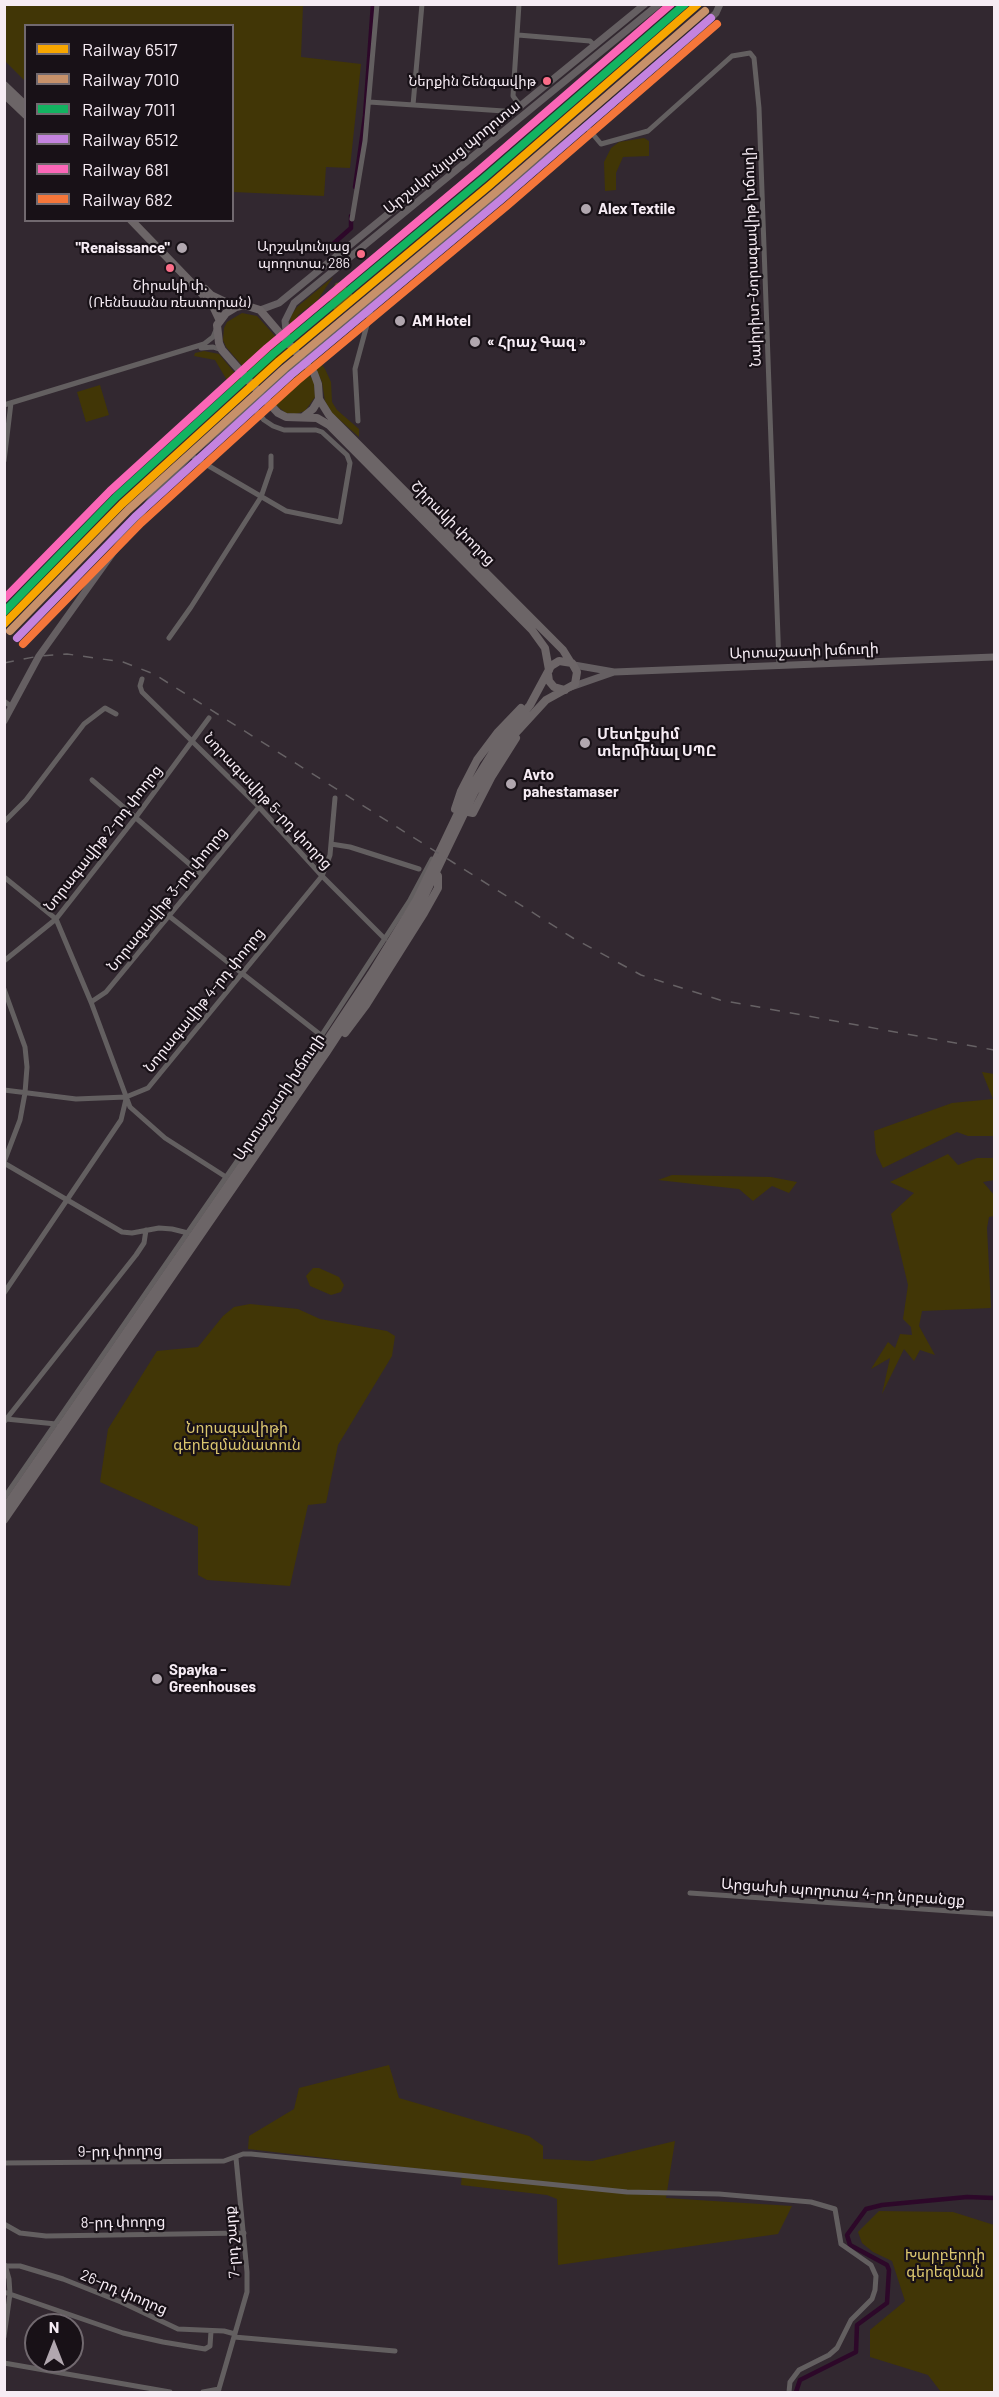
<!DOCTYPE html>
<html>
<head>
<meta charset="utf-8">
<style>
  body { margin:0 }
  #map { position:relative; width:999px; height:2397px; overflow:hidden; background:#322830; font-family:Barlow,sans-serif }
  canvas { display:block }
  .frame { position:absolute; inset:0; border:6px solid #f6ecf4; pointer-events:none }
  .legend { position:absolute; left:24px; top:24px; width:210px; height:198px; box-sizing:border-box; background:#181117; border:2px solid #71696f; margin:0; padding:8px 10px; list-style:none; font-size:18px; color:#f6ecf4 }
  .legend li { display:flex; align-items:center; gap:12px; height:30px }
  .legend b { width:30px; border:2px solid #71696f }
  .north { position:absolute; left:24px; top:2313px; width:60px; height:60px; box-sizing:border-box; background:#181117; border:2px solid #71696f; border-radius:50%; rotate:0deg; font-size:16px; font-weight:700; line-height:24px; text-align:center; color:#f6ecf4 }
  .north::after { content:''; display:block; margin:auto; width:21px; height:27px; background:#b1a7af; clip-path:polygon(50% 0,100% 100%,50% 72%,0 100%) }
</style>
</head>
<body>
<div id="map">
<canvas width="999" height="2397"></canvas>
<div class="frame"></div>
<ul class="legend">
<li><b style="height:8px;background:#f7a600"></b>Railway 6517</li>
<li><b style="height:8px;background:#c7916a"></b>Railway 7010</li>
<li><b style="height:8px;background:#13b361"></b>Railway 7011</li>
<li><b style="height:8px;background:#c483df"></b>Railway 6512</li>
<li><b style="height:8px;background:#fa66b7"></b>Railway 681</li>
<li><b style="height:8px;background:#f5763a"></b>Railway 682</li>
</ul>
<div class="north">N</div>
</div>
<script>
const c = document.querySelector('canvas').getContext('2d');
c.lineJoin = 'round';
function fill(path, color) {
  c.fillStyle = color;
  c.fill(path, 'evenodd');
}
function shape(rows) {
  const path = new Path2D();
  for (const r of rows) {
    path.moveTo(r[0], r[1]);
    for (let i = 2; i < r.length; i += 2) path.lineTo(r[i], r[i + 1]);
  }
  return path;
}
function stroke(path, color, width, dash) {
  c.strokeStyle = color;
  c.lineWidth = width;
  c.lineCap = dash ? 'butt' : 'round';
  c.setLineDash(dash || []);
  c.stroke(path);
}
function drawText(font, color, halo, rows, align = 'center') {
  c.font = font + ' Barlow,"Noto Sans Armenian",sans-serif';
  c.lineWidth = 4.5;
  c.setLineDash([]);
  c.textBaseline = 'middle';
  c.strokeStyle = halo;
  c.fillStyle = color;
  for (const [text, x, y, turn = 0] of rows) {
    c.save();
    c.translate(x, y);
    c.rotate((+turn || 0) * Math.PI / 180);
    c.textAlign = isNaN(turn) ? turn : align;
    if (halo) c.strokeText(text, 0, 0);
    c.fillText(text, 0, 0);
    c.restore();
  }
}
const green = shape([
  [4,5,303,5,301,57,361,64,350,168,326,167,324,196,233,192,232,26,26,26,25,81,5,61],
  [644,138,649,141,649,156,623,157,616,173,616,190,605,191,604,162,611,148,619,142],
  [333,277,317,301,298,315,296,325,300,337,293,342,288,330,291,316,297,307],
  [242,313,257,316,286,348,261,374,252,377,226,347,223,340,224,328,227,322],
  [204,351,219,354,244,384,235,394,215,360,194,356,195,353],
  [314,354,325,369,331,382,332,402,337,410,359,429,359,437,332,413,325,401,322,382,317,371,307,359],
  [301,365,314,381,315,397,305,411,296,414,286,413,277,406,267,394,293,375],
  [100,385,109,415,86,422,77,392],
  [982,1072,994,1074,994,1136,968,1136,957,1132,883,1168,876,1153,874,1131,952,1103,993,1099],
  [948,1154,958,1165,977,1158,994,1158,994,1180,983,1182,994,1195,994,1216,989,1217,987,1228,991,1308,922,1311,919,1326,935,1355,920,1350,914,1361,904,1349,882,1394,890,1358,871,1369,888,1342,895,1348,900,1334,912,1335,911,1327,903,1319,908,1285,891,1214,914,1193,890,1182],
  [672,1175,771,1177,797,1182,789,1193,772,1186,753,1201,739,1189,658,1180],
  [313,1268,319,1268,339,1277,344,1285,341,1292,331,1295,310,1286,306,1276],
  [250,1304,298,1309,320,1319,387,1331,395,1336,392,1356,338,1445,326,1503,308,1505,290,1586,207,1580,198,1575,198,1527,100,1482,108,1429,157,1351,198,1347,223,1316,234,1307],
  [389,2065,399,2098,529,2136,543,2146,543,2159,592,2161,675,2141,666,2198,792,2206,778,2234,558,2265,557,2199,547,2195,461,2185,462,2174,248,2149,249,2136,294,2109,299,2088],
  [879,2211,953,2212,994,2225,994,2392,941,2392,928,2375,870,2357,870,2330,905,2301,892,2261,873,2252,862,2243,858,2232]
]);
const forest = shape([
  [341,282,353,295,335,312,329,300,330,293,336,283]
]);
const canal = shape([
  [355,187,365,116,373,4],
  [333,244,351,228,351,216],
  [796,2392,800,2380,856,2352,857,2325,887,2303,889,2270,887,2265,850,2245,847,2235,866,2209,882,2205,967,2197,994,2198]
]);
const minor = shape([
  [519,4,513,96,521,107],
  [518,35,590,41,595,46],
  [369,102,504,111,509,116],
  [413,105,422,4],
  [586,126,601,144,648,131,732,56,750,53,754,58,759,108,779,665],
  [352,219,365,141,377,4],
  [201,348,213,347,222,350],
  [4,405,204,344,213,337,216,330],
  [358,421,355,369,374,299],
  [190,455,286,511,340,522,350,463,347,455,322,432,316,430,284,430,273,426,264,420,250,404],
  [4,461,11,403],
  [169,638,191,607,261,497,271,468,271,456],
  [142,679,140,686,142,692,259,807,322,876,385,939],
  [4,701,12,707],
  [92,780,201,874],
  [4,822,26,800,84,724,105,708,116,714],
  [331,844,350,847,419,869],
  [4,877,56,919,91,1002,130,1107,165,1138,226,1177],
  [169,916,322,1036],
  [4,961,56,919,136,817,209,718],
  [4,989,25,1047,27,1067,25,1093,20,1120,4,1162],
  [91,1002,106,992,259,807],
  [4,1090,76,1099,126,1097,148,1088,322,876,330,855,335,798],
  [4,1163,122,1232,132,1233,159,1228,172,1229,188,1233],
  [4,1293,121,1120,126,1099],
  [6,1419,56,1424],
  [4,1422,136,1255,144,1243,146,1230],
  [4,1498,276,1105,410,900,432,859],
  [690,1893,994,1914],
  [4,2163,224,2161,243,2154,251,2154,627,2192,719,2194,811,2202,835,2209,841,2244,871,2265,876,2276,875,2290,872,2299,851,2320,837,2348,829,2355,799,2370,790,2382,789,2392],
  [4,2224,20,2233,46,2236,244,2233],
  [6,2266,20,2266,63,2279,121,2302,178,2329,224,2331,235,2334],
  [4,2292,123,2333,163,2342,205,2349,210,2346,211,2331],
  [4,2337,10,2294,9,2279,5,2265],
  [234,2337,395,2351],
  [4,2363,170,2392],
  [203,2392,219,2389],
  [218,2392,247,2292,247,2272,236,2158]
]);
const major = shape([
  [260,310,279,303,645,4],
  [287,340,285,321,294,303,659,4],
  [574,665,614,672,994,657],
  [571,687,614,672],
  [4,721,39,656,160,487,190,455,300,360,580,131,702,27,716,13,720,4]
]);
const highway = shape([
  [4,85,26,106],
  [4,94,26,115],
  [131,220,212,304,220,321],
  [205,289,211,295,236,307],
  [303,417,313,409,319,399],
  [549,670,545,648,532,630,329,425,317,418,286,417,278,413,264,398,222,350,219,343,217,325,226,313,236,307,244,305,260,310,314,373,318,384,319,399,329,415,563,650,571,663],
  [548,674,549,681,554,687,565,690],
  [516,738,492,776,473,813,455,809,461,791,477,760,498,732,521,708],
  [345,1033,366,1005,424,913,438,888,438,876,434,870],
  [4,1509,296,1087,371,974,417,899,468,792,496,747,530,705,551,666,559,661,572,663,577,672,575,684,546,700,502,748,474,793,421,903,375,978,326,1053,4,1520]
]);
const rail = shape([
  [4,663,39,656,67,654,123,662,154,674,573,938,641,975,720,1000,994,1050]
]);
const rail1 = shape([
  [4,624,122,504,279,361,490,185,698,4]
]);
const rail2 = shape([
  [10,631,128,510,285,368,496,192,705,11]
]);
const rail3 = shape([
  [4,612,116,497,273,354,484,178,685,4]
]);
const rail4 = shape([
  [17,638,135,517,291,375,502,199,711,18]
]);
const rail5 = shape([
  [4,599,110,491,267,348,478,171,671,4]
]);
const rail6 = shape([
  [23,644,141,523,297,381,508,205,717,24]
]);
const markers = [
  [547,81,5,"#fb6d88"],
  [586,209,6,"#b1a7af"],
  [182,248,6,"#b1a7af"],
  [361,254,5,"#fb6d88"],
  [170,268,5,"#fb6d88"],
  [400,321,6,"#b1a7af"],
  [475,342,6,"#b1a7af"],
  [585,743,6,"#b1a7af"],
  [511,784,6,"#b1a7af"],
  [157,1679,6,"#b1a7af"]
];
const busNames = [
  ["Ներքին Շենգավիթ",536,81],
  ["Արշակունյաց",350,246],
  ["պողոտա, 286",350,263],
  ["Շիրակի փ.",170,285,"center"],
  ["(Ռենեսանս ռեստորան)",170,302,"center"]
];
const streetNames = [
  ["Արշակունյաց պողոտա",452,157,-39],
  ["Նաիրիտ-Նորագավիթ խճուղի",752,257,-92],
  ["Շիրակի փողոց",453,523,45],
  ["Արտաշատի խճուղի",804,651,-2],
  ["Նորագավիթ 5-րդ փողոց",268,801,47],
  ["Նորագավիթ 2-րդ փողոց",103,838,-52],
  ["Նորագավիթ 3-րդ փողոց",167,899,-51],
  ["Նորագավիթ 4-րդ փողոց",204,1000,-51],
  ["Արտաշատի խճուղի",279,1097,-56],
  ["Արցախի պողոտա 4-րդ նրբանցք",843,1892,4],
  ["9-րդ փողոց",120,2151,-1],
  ["8-րդ փողոց",123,2222,-1],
  ["7-րդ շարք",232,2242,-94],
  ["26-րդ փողոց",124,2292,23]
];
const poiNames = [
  ["Alex Textile",598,209],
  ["\"Renaissance\"",170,248,"right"],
  ["AM Hotel",412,321],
  ["« Հրաչ Գազ »",487,342],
  ["Մետէքսիմ",597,734],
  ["տերմինալ ՍՊԸ",597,751],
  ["Avto",523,775],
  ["pahestamaser",523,792],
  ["Spayka -",169,1670],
  ["Greenhouses",169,1687]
];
const parkNames = [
  ["Նորագավիթի",237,1428],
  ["գերեզմանատուն",237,1445],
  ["Խարբերդի",945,2255],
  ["գերեզման",945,2272]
];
fill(green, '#413606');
fill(forest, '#615320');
stroke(canal, '#2d0829', 4.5);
stroke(minor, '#635f60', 5);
stroke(major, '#655f62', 7);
stroke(highway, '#6c6567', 8);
stroke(rail, '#666164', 1.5, [10, 10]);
stroke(rail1, '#f7a600', 8);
stroke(rail2, '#c7916a', 8);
stroke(rail3, '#13b361', 8);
stroke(rail4, '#c483df', 8);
stroke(rail5, '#fa66b7', 8);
stroke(rail6, '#f5763a', 8);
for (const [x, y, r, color] of markers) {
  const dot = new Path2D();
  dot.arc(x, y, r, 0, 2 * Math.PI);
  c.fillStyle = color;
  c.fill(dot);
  stroke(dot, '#181117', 2);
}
drawText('14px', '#f6ecf4', '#181117', busNames, 'right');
drawText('15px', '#f6ecf4', '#181117', streetNames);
drawText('bold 15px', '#f6ecf4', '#181117', poiNames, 'left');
drawText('15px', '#dbc66f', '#181117', parkNames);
</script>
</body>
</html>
